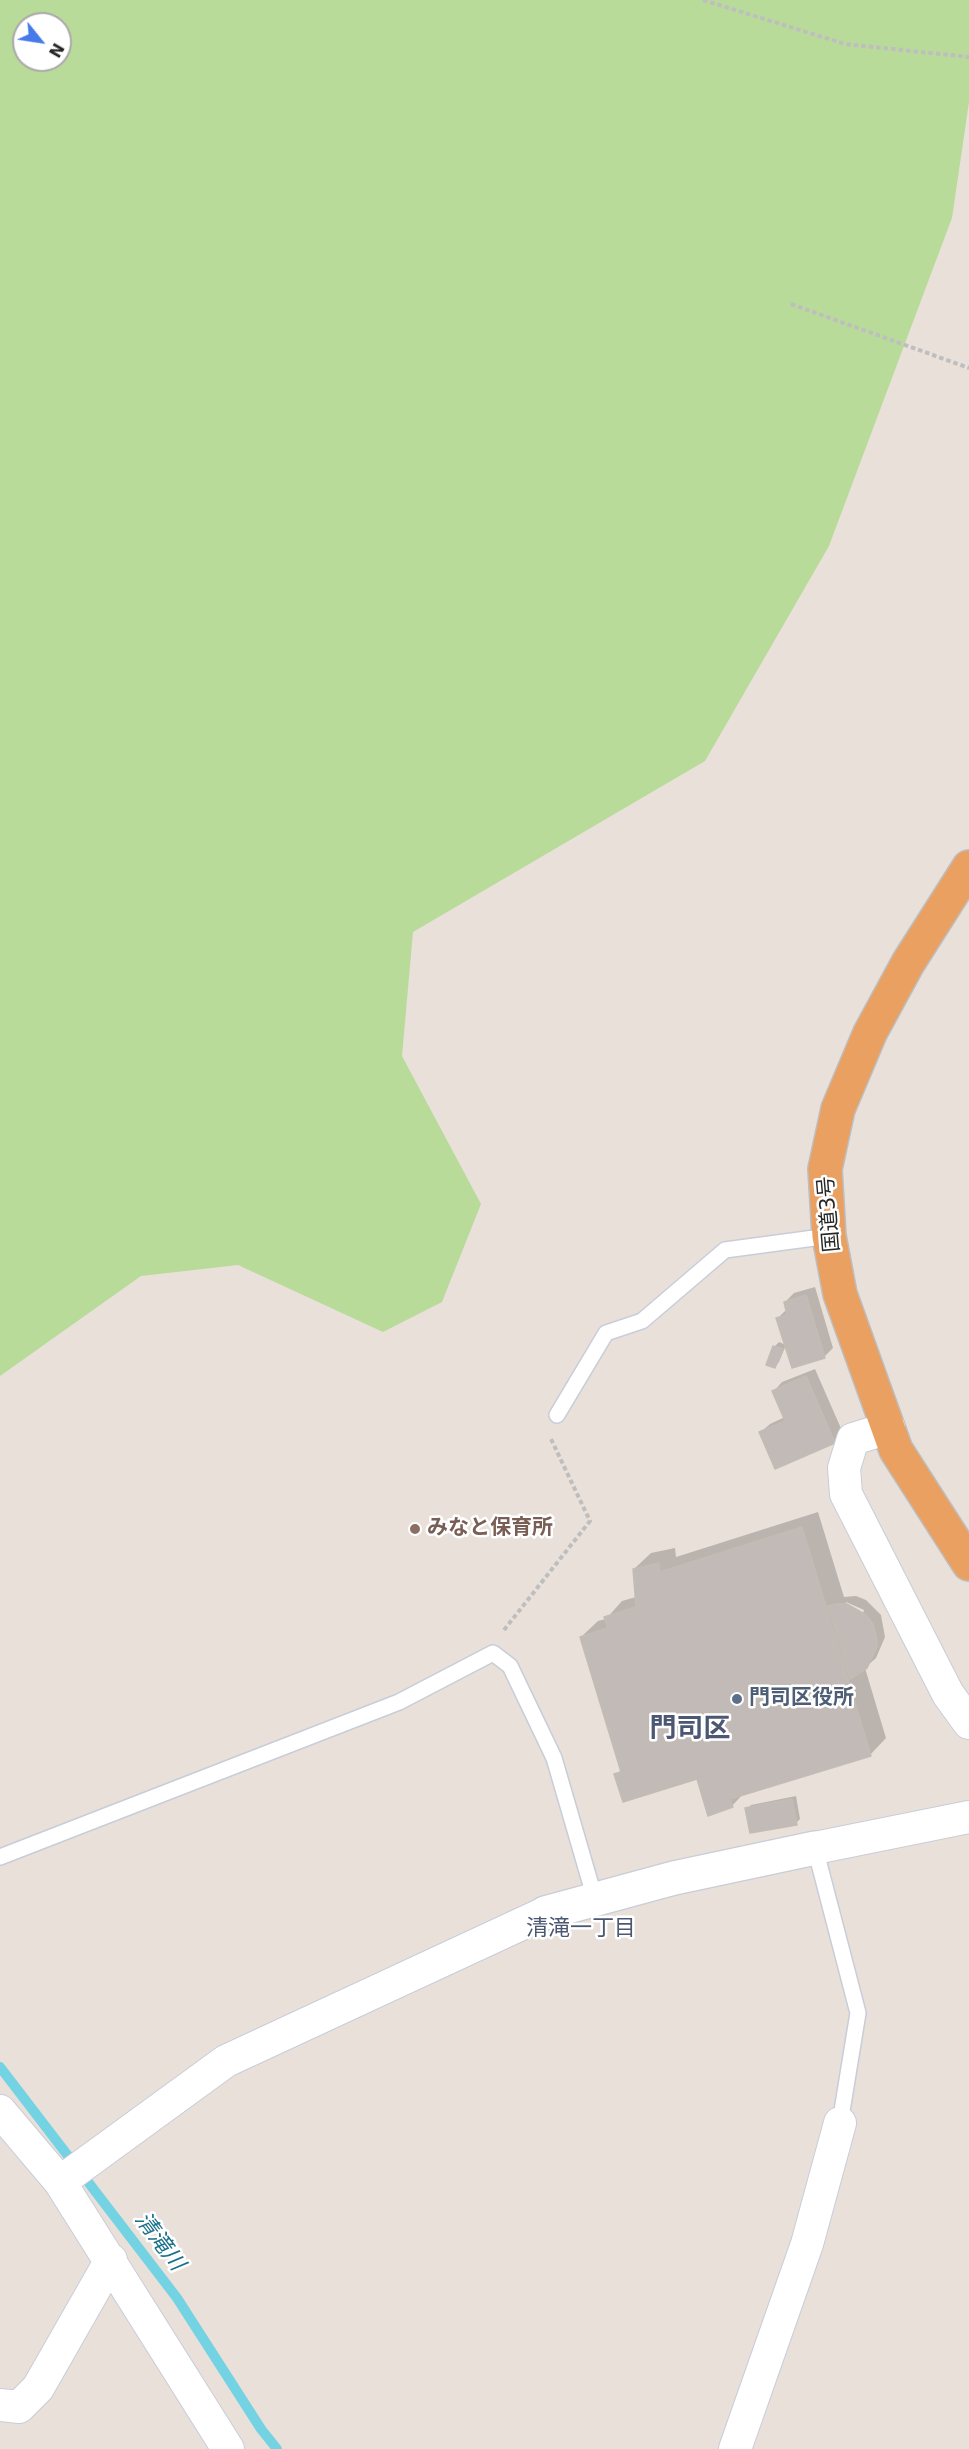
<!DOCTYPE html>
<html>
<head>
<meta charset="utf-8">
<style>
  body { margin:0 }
  #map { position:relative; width:969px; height:2449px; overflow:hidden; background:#e9e0da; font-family:"DejaVu Sans",sans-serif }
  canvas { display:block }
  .north { position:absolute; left:12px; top:12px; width:60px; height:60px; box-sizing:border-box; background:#fff; border:2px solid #a9a9a9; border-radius:50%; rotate:120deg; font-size:16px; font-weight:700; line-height:24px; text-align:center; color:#272727 }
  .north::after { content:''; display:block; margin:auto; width:21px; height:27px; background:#4679e9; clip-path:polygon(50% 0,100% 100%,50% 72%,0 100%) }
</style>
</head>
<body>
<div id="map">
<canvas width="969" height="2449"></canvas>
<div class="north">N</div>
</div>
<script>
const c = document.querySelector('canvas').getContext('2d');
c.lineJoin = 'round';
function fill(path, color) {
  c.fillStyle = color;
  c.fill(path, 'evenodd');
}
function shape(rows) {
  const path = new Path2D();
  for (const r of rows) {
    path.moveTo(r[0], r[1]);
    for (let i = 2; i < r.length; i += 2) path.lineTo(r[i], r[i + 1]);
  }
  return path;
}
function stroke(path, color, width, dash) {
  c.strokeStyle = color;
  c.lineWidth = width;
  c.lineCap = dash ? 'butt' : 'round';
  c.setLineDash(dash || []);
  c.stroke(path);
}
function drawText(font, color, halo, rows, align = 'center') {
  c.font = font + ' "DejaVu Sans","Noto Sans JP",sans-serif';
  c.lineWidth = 5;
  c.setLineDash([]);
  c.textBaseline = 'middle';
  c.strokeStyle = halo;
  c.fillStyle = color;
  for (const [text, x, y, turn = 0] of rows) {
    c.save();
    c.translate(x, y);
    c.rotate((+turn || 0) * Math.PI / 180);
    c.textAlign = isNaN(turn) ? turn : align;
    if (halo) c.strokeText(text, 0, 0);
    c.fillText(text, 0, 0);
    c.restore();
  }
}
const green = shape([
  [0,0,969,0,969,102,952,218,829,546,705,761,413,932,402,1056,481,1204,442,1302,383,1332,238,1265,141,1276,0,1376],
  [24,24,60,24,60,60,24,60]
]);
const shadow = shape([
  [815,1287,833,1348,824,1357,778,1318,787,1309,785,1302,794,1293],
  [779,1342,786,1345,779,1362,775,1366,768,1364,775,1346],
  [815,1369,843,1433,834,1441,761,1432,770,1424,785,1417,774,1391,782,1382],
  [818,1512,844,1597,856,1596,866,1600,881,1615,885,1637,876,1658,865,1668,886,1738,870,1755,744,1793,732,1806,698,1778,616,1775,622,1769,581,1637,598,1621,606,1619,622,1601,636,1597,634,1569,651,1553,675,1548,676,1557],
  [846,1602,864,1610,863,1613,846,1606],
  [796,1796,800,1819,796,1823,747,1809,751,1805]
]);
const stream = shape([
  [0,2067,177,2298,261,2429,277,2449]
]);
const building = shape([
  [806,1295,825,1358,792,1368,776,1318,787,1315,784,1302,806,1295],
  [773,1346,783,1349,775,1368,766,1365,773,1346],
  [806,1376,835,1443,775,1469,759,1432,785,1421,772,1391,806,1376],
  [802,1527,871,1756,730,1799,733,1807,708,1816,697,1779,623,1802,614,1774,621,1772,580,1637,608,1628,604,1617,636,1607,633,1569,659,1563,660,1572,802,1527],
  [837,1604,847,1604,866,1615,873,1624,876,1636,877,1647,867,1668,850,1679,828,1606,837,1604],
  [792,1799,797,1825,750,1833,745,1808,792,1799]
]);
const path = shape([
  [703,0,845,44,969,57],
  [791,304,969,368],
  [504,1630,590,1521,551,1439]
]);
const service = shape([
  [557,1415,606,1333,642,1321,725,1250,829,1236],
  [815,1848,858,2013,840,2123],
  [0,1857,399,1702,493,1653,510,1666,554,1758,595,1899]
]);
const minor = shape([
  [889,1428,853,1439,844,1468,846,1494,948,1694,969,1723],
  [815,1848,969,1817],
  [0,2111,60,2182,228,2449],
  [60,2182,226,2061,545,1913],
  [0,2405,19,2407,38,2388,111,2260],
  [735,2449,807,2244,840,2123]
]);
const tertiary = shape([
  [545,1913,674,1878,815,1848]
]);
const trunk = shape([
  [969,867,908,963,870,1033,838,1109,825,1169,829,1236,840,1294,896,1450,969,1564]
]);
const markers = [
  [415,1529,6,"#8d6e63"],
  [737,1699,6,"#5c6f8a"]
];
const streetNames = [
  ["国道3号",830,1214,-95]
];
const educationNames = [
  ["みなと保育所",427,1529]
];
const serviceNames = [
  ["門司区役所",749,1699]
];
const neighbourhoodNames = [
  ["清滝一丁目",581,1929]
];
const waterNames = [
  ["清滝川",159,2242,53]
];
const districtNames = [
  ["門司区",690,1730]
];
fill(green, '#b8db9a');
fill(shadow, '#0003');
stroke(stream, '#74d3e3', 10);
fill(building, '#c1bab6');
stroke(building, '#c3bcb4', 1.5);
stroke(service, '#c8cdd8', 18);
stroke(minor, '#c8cdd8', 34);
stroke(tertiary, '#c8cdd8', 36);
stroke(trunk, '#bebebe', 36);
stroke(path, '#bebebe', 4, [4.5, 3]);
stroke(service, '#fff', 15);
stroke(minor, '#fff', 32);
stroke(tertiary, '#fff', 33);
stroke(trunk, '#e9a061', 33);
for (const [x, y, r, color] of markers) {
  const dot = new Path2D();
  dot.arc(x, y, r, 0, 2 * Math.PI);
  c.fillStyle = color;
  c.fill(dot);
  stroke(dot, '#fff', 2);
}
drawText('21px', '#272727', '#fff', streetNames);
drawText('bold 21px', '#785e54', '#fff', educationNames, 'left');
drawText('bold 21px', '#4e5e75', '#fff', serviceNames, 'left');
drawText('22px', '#4c5873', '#fff', neighbourhoodNames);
drawText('italic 22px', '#18718a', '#fff', waterNames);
drawText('bold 27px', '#4c5873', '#fff', districtNames);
</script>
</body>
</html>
